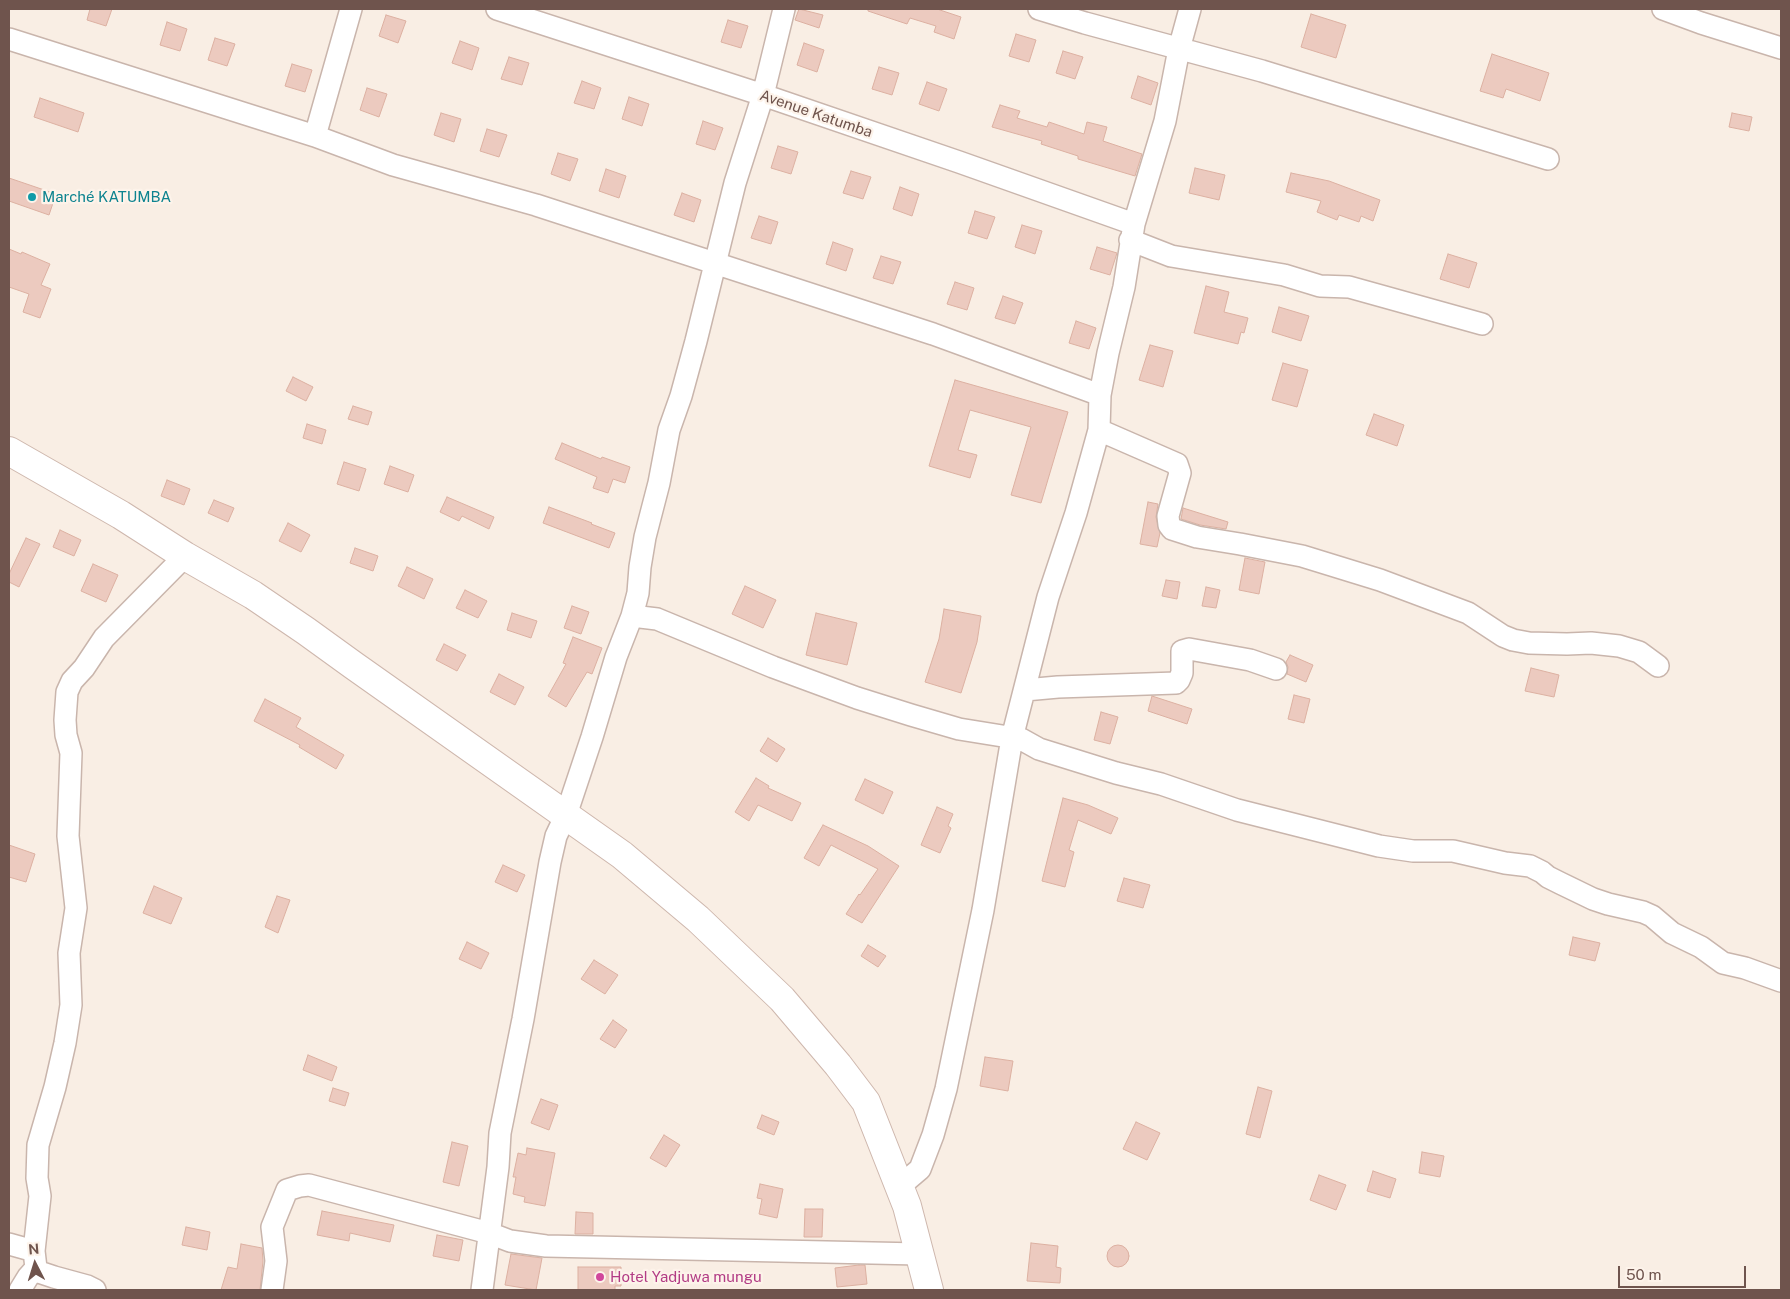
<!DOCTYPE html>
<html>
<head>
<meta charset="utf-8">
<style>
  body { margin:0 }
  #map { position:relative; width:1790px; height:1299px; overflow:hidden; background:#f9eee4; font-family:"Public Sans",sans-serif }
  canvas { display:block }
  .frame { position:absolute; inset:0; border:10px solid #6f544d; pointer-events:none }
  .north { position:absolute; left:10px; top:1239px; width:50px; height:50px; -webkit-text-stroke:4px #fdf3ea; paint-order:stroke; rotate:355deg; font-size:14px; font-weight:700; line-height:20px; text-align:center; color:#6f544d }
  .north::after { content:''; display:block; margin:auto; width:18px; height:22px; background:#6f544d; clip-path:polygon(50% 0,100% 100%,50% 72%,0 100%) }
  .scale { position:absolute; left:1618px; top:1266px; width:128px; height:22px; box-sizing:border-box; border:2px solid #6f544d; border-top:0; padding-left:6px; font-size:15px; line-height:18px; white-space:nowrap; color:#6f544d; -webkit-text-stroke:4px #fdf3ea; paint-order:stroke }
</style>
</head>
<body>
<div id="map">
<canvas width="1790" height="1299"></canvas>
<div class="frame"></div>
<div class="north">N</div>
<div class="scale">50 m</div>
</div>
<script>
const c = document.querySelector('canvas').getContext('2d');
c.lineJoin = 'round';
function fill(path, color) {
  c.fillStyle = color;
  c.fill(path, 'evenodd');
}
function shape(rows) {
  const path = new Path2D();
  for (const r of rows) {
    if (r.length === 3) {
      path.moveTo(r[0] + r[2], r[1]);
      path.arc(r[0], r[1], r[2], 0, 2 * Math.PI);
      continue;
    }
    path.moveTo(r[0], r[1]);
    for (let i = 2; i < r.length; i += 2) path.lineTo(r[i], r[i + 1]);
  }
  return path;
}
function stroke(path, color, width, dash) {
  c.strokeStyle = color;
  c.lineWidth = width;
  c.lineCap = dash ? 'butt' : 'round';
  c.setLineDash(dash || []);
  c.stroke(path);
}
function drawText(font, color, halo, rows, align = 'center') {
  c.font = font + ' "Public Sans",sans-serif';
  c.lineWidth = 4.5;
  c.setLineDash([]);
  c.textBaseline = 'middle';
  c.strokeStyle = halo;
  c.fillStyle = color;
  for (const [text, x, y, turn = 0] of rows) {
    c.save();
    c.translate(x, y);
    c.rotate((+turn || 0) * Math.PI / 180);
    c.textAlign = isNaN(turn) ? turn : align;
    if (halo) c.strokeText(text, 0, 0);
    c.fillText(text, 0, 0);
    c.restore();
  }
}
const building = shape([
  [90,9,112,9,106,26,87,20,90,9],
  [799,9,823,15,819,28,795,20,799,9],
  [868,9,937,9,961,17,954,39,934,32,936,26,910,18,907,24,868,11,868,9],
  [1311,14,1346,25,1336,58,1301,47,1311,14],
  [386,15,406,21,398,43,379,36,386,15],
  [728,20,748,26,741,48,721,42,728,20],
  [167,22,187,29,180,51,160,45,167,22],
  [1016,34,1036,40,1029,62,1009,56,1016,34],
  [215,38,235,44,227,66,208,60,215,38],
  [460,41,479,48,472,70,452,63,460,41],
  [804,43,824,50,817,72,797,65,804,43],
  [1063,51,1083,57,1075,79,1056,73,1063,51],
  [1492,54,1549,73,1540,101,1506,89,1503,98,1480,91,1492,54],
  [509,57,529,63,522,85,501,79,509,57],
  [292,64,312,70,305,92,285,86,292,64],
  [879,67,899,73,892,95,872,89,879,67],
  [1138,76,1158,83,1151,105,1131,98,1138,76],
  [582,81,601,88,594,109,574,103,582,81],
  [927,82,947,89,939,111,919,104,927,82],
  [367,88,387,94,379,117,360,110,367,88],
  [629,97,649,104,642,126,622,119,629,97],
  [40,98,84,113,78,132,34,117,40,98],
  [1000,105,1020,111,1017,118,1047,127,1049,122,1084,134,1087,122,1107,127,1103,141,1142,154,1135,176,1078,159,1078,156,1041,144,1042,141,992,127,1000,105],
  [441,113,461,119,454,142,434,135,441,113],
  [1732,113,1752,117,1749,131,1729,127,1732,113],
  [703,121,723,128,715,150,696,144,703,121],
  [487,129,507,135,499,157,480,151,487,129],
  [778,146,798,152,791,174,771,168,778,146],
  [558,153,578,159,570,181,551,174,558,153],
  [1195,168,1225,175,1219,200,1189,193,1195,168],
  [606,169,626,176,619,198,599,191,606,169],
  [851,171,871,177,863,199,843,193,851,171],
  [1291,173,1329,181,1380,200,1373,221,1361,216,1359,222,1339,215,1337,220,1317,212,1321,201,1286,192,1291,173],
  [9,178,56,194,49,215,9,201,9,178],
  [900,187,919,194,912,216,893,209,900,187],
  [682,193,701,200,694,222,674,215,682,193],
  [975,211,995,217,987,239,968,233,975,211],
  [759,216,778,222,771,244,751,238,759,216],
  [1022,225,1042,231,1035,254,1015,247,1022,225],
  [833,242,853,249,846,271,826,264,833,242],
  [1097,247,1117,253,1110,275,1090,269,1097,247],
  [9,249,21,254,22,252,50,264,41,285,51,289,40,318,23,312,29,294,9,287,9,249],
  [1448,254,1477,263,1469,288,1440,279,1448,254],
  [881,256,901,262,893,284,873,278,881,256],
  [955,282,974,288,967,310,947,304,955,282],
  [1206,286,1229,292,1224,312,1248,318,1244,333,1241,332,1238,344,1194,333,1206,286],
  [1003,296,1023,303,1015,324,995,318,1003,296],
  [1279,307,1309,316,1301,341,1272,332,1279,307],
  [1076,321,1096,328,1089,349,1069,343,1076,321],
  [1150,345,1173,351,1163,387,1139,380,1150,345],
  [1283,363,1308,370,1297,407,1272,400,1283,363],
  [293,377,313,387,306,401,286,391,293,377],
  [955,380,1068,412,1041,503,1011,495,1031,427,970,410,958,450,977,455,970,478,929,466,955,380],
  [353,406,372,412,368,425,348,419,353,406],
  [1374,414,1404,425,1397,446,1366,435,1374,414],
  [307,424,326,430,322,444,303,438,307,424],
  [562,443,601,459,602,457,630,467,625,483,613,479,608,493,593,488,597,477,555,459,562,443],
  [344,462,366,469,359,491,337,484,344,462],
  [390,466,414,475,408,492,384,484,390,466],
  [167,480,190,489,184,505,161,496,167,480],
  [447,497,494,517,489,529,462,516,459,521,440,512,447,497],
  [214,500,234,508,228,522,208,513,214,500],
  [1148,502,1158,504,1156,517,1160,533,1157,547,1140,544,1148,502],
  [549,507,592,523,591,524,615,533,609,548,543,523,549,507],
  [1183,508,1228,522,1226,529,1200,525,1181,519,1183,508],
  [288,523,310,535,301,552,279,541,288,523],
  [60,530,81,540,74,556,53,547,60,530],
  [26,538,40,544,19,587,9,582,9,574,26,538],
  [355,548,378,556,373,571,350,563,355,548],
  [1245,558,1265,562,1259,594,1239,590,1245,558],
  [93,564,118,575,106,602,81,591,93,564],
  [407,567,433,579,424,599,398,586,407,567],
  [1166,580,1180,582,1177,599,1162,596,1166,580],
  [745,586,776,600,763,628,732,614,745,586],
  [1206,587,1220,590,1216,608,1202,606,1206,587],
  [465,590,487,601,478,618,456,608,465,590],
  [572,606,589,612,581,634,564,628,572,606],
  [944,609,981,616,977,642,961,693,925,682,939,639,944,609],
  [512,613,537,621,531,638,507,630,512,613],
  [816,613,857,623,847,665,806,655,816,613],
  [573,637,602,648,592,674,587,672,566,707,548,696,566,664,563,663,573,637],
  [444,644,466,655,457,671,436,660,444,644],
  [1290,655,1313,665,1306,682,1287,674,1288,667,1286,662,1290,655],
  [1531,668,1559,675,1554,697,1525,691,1531,668],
  [499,674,524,687,515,705,490,692,499,674],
  [1294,695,1310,699,1304,723,1288,719,1294,695],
  [1152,696,1192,709,1187,724,1148,711,1152,696],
  [265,699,301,718,296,727,344,755,336,769,299,747,300,745,254,721,265,699],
  [1101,712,1118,717,1110,744,1094,740,1101,712],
  [768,738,785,749,777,762,760,751,768,738],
  [756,778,769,786,768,788,801,803,792,821,758,805,749,821,735,812,756,778],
  [865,779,893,792,883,814,855,800,865,779],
  [1063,798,1088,805,1118,818,1111,834,1078,820,1069,850,1074,852,1065,887,1042,881,1063,798],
  [937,807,953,814,948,826,951,828,940,853,921,845,937,807],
  [823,825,868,846,899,866,862,923,846,914,859,894,860,895,878,869,831,845,819,866,804,858,823,825],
  [9,845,35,854,26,882,9,877,9,845],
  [503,865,525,875,517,892,495,882,503,865],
  [1124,878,1150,885,1143,908,1117,901,1124,878],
  [154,886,182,898,171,924,143,913,154,886],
  [277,896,290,900,278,933,265,927,277,896],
  [1573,937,1600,943,1595,961,1569,955,1573,937],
  [467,942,489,953,481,969,459,959,467,942],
  [868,945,886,956,878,967,861,956,868,945],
  [594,960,618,975,605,994,581,979,594,960],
  [613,1020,627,1030,615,1048,600,1039,613,1020],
  [308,1055,337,1067,332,1081,303,1070,308,1055],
  [985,1057,1013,1061,1008,1091,980,1086,985,1057],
  [1258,1087,1272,1091,1260,1138,1246,1134,1258,1087],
  [333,1088,349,1093,345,1106,329,1101,333,1088],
  [541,1099,558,1105,549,1130,531,1123,541,1099],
  [762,1115,779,1122,774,1135,757,1128,762,1115],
  [1136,1122,1160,1133,1147,1160,1123,1149,1136,1122],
  [664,1135,680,1145,666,1167,650,1158,664,1135],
  [452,1142,468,1146,459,1186,443,1182,452,1142],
  [527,1148,555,1153,545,1206,524,1202,525,1197,513,1194,516,1177,513,1177,518,1153,526,1155,527,1148],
  [1422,1152,1444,1156,1440,1177,1419,1173,1422,1152],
  [1373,1171,1396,1179,1390,1198,1367,1191,1373,1171],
  [1319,1175,1346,1185,1336,1210,1310,1200,1319,1175],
  [760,1184,783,1189,777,1218,759,1214,762,1199,757,1198,760,1184],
  [805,1209,823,1209,822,1237,804,1237,805,1209],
  [322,1211,394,1225,390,1242,350,1233,349,1241,317,1235,322,1211],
  [576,1212,593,1213,593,1234,575,1234,576,1212],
  [186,1227,210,1232,207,1250,182,1245,186,1227],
  [437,1235,463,1240,459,1261,433,1256,437,1235],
  [1031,1243,1058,1246,1056,1267,1061,1268,1060,1283,1027,1281,1031,1243],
  [241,1244,262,1248,263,1261,260,1290,221,1290,228,1267,237,1269,241,1244],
  [1118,1256,11],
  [511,1254,542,1258,536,1290,505,1285,511,1254],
  [859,1265,865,1265,867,1284,837,1287,835,1268,859,1265],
  [578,1267,621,1267,621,1286,615,1286,615,1290,578,1290,578,1267]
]);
const street = shape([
  [497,9,763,95,959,162,1134,224],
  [1039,9,1085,23,1262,71,1548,159],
  [1663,9,1701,23,1781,48],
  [9,39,315,136,393,165,536,205,933,334,1100,395],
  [315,136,351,9],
  [1130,240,1171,256,1284,275,1320,286,1349,287,1482,324],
  [1099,430,1177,464,1180,473,1168,516,1169,525,1172,529,1197,537,1240,544,1302,556,1380,580,1468,613,1503,636,1513,640,1529,643,1567,644,1591,643,1619,646,1639,652,1658,666],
  [632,616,657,619,773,667,857,698,911,715,959,729,1021,739,1039,749,1116,773,1161,784,1237,810,1379,846,1413,851,1453,851,1505,863,1530,866,1542,872,1548,877,1560,883,1593,899,1608,904,1643,912,1652,916,1672,933,1701,947,1723,963,1745,968,1781,981],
  [1025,690,1058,687,1176,683,1179,680,1182,673,1182,651,1189,649,1250,660,1276,669],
  [900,1186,920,1169,933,1135,946,1089,983,910,1012,738,1048,597,1076,513,1099,430,1100,395,1108,353,1124,287,1134,224,1165,121,1179,49,1190,9],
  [9,1244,34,1251],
  [36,1268,39,1272,54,1277,87,1286,95,1290],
  [20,1290,28,1277,36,1268,34,1251,40,1196,37,1178,38,1145,55,1087,65,1043,71,1005,69,953,76,908,68,836,71,753,66,735,65,720,67,692,72,681,84,668,104,638,185,556],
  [272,1290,276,1261,272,1227,287,1190,300,1186,309,1185,489,1233,510,1241,546,1246,919,1254],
  [482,1290,498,1167,500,1133,523,1019,550,862,556,836,566,815,592,737,616,657,632,616,638,593,640,567,645,537,659,483,669,430,681,396,696,341,735,183,763,95,784,9]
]);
const secondary = shape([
  [9,451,121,515,185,556,253,595,306,631,353,665,622,855,698,919,782,999,838,1065,866,1102,907,1206,929,1290]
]);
const markers = [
  [32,197,5,"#0f9aa8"],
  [600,1277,5,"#d1479c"]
];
const streetNames = [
  ["Avenue Katumba",816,114,19]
];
const cultureNames = [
  ["Marché KATUMBA",42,197]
];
const hotelNames = [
  ["Hotel Yadjuwa mungu",610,1277]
];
fill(building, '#eccabf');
stroke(building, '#dcb0a1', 1);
stroke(street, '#c9b5ac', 24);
stroke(secondary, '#ceb7ad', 30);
stroke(street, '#fff', 21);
stroke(secondary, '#fff', 28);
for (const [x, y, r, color] of markers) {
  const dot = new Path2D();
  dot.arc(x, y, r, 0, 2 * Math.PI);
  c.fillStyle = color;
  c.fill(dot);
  stroke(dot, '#fdf3ea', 2);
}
drawText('15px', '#6f544d', '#fdf3ea', streetNames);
drawText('15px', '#0d838f', '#fdf3ea', cultureNames, 'left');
drawText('15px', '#b23c85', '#fdf3ea', hotelNames, 'left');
</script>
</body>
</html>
